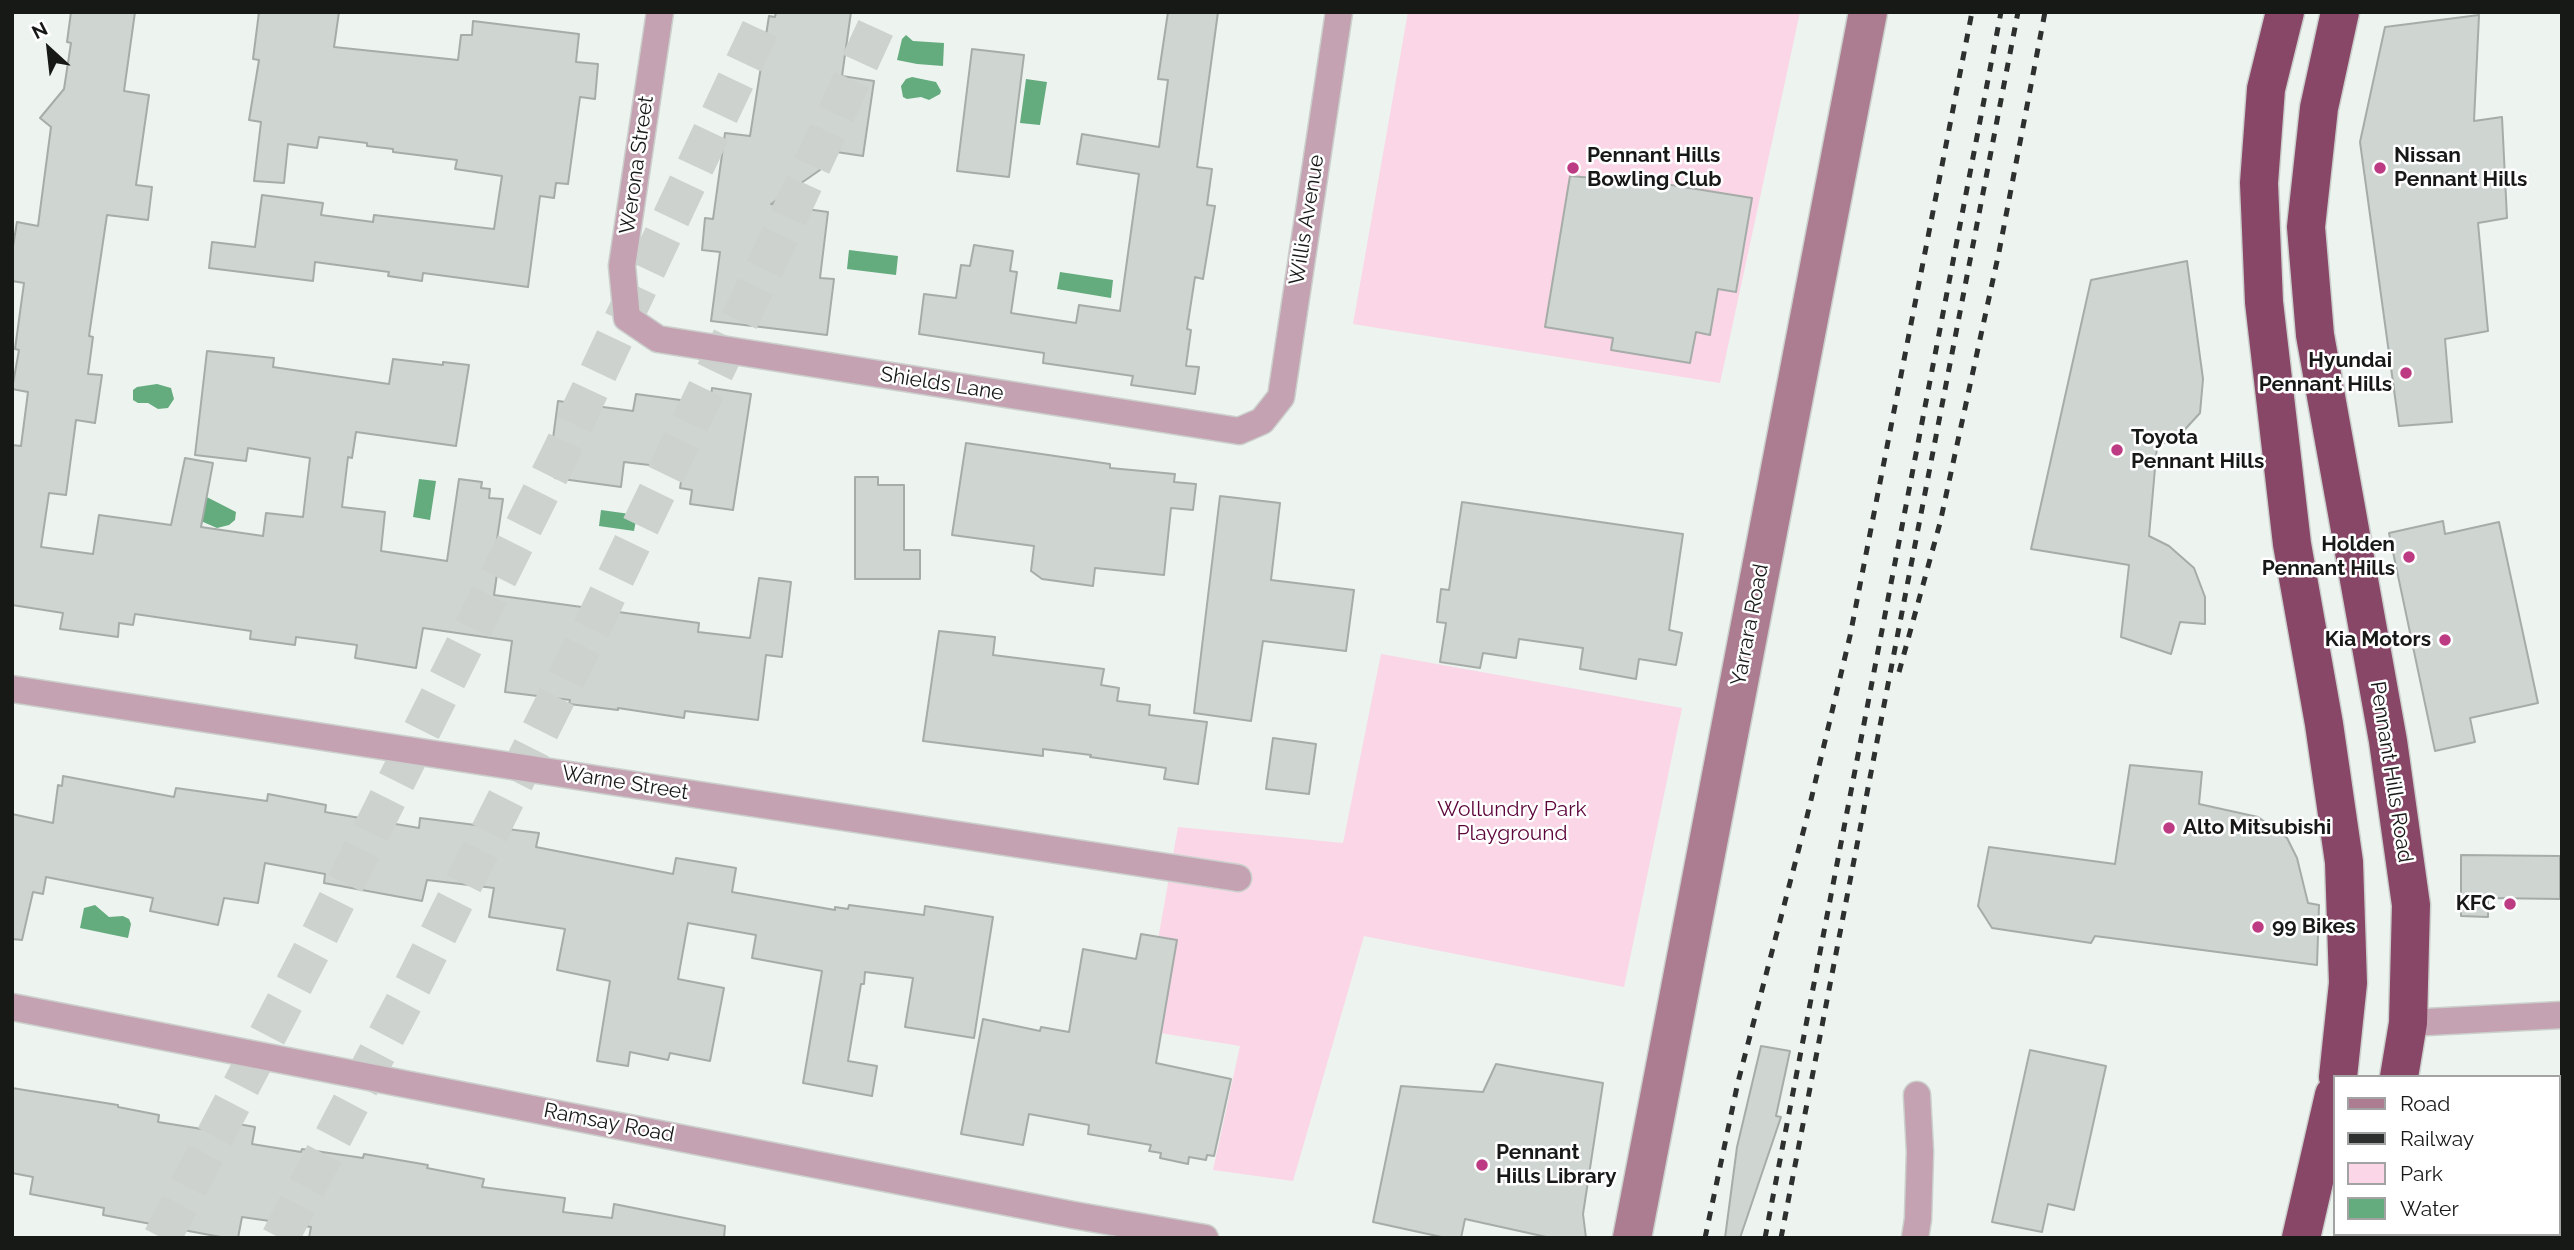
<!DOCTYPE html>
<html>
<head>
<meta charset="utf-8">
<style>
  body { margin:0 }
  #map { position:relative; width:2574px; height:1250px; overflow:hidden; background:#edf3ef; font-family:Raleway,sans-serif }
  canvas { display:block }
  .frame { position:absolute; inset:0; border:14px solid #171917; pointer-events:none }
  .legend { position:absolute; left:2333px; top:1075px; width:228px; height:161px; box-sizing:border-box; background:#fff; border:2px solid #a2a3a2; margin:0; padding:9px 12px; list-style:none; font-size:21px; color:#171917 }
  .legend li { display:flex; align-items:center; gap:14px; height:35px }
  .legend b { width:35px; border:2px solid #a2a3a2 }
  .north { position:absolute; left:14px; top:14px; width:70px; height:70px; -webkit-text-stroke:5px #fff; paint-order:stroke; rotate:333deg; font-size:19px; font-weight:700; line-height:28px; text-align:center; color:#171917 }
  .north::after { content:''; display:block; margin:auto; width:24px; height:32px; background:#171917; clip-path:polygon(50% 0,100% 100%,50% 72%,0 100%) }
</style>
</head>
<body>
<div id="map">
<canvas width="2574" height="1250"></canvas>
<div class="frame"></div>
<ul class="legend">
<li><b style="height:9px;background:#ac7c91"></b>Road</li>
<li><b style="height:9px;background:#2d302e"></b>Railway</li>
<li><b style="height:19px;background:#fad6e6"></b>Park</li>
<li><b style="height:19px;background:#64ab7e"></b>Water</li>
</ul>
<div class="north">N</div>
</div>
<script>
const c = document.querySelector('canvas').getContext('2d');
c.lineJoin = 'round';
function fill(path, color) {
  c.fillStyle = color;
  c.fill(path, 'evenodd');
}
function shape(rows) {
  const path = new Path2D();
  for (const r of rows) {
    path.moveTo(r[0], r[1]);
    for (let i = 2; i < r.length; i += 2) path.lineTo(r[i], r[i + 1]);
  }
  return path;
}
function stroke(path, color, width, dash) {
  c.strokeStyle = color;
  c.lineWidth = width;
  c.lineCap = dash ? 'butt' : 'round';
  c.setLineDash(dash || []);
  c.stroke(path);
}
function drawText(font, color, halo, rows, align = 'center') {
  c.font = font + ' Raleway,sans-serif';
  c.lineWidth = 5;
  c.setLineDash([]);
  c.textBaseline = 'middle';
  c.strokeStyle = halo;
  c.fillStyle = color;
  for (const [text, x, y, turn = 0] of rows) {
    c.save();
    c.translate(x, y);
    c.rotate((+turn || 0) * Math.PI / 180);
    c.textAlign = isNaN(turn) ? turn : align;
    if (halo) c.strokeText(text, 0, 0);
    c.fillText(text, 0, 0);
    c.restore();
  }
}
const green = shape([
  [1408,12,1800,12,1720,383,1353,324],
  [1381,654,1682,708,1624,987,1364,936,1293,1181,1213,1170,1240,1046,1142,1030,1178,827,1343,843]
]);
const water = shape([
  [906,35,913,41,944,43,943,66,917,64,897,60,902,39],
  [912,77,936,82,941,91,940,94,929,100,921,97,907,99,903,97,901,86,906,79],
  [1026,79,1047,82,1040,125,1020,123],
  [849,250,898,256,896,275,847,269],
  [1060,272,1113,280,1111,298,1057,289],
  [157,384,171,388,174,399,168,408,158,409,148,403,138,403,133,400,133,390,137,387],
  [419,479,436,481,430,520,413,517],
  [195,491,236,512,235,520,229,525,217,528,194,518],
  [601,510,637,515,634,531,599,526],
  [95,905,109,917,123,916,129,919,131,924,128,938,80,928,84,908]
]);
const building = shape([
  [71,12,135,12,124,91,149,95,136,185,152,187,148,220,107,215,89,336,93,337,88,374,102,375,95,423,76,420,66,495,49,493,41,547,93,554,99,515,171,525,185,458,213,463,201,527,263,536,266,513,303,517,310,458,248,448,246,461,195,455,207,351,274,358,273,367,389,384,393,359,443,365,443,362,469,365,456,446,356,432,352,458,348,457,342,507,385,512,381,551,447,561,459,479,482,482,481,488,490,489,489,498,503,499,495,553,500,553,494,595,699,623,698,632,750,638,759,578,791,582,782,657,766,655,758,720,685,711,684,718,618,708,618,710,569,704,570,700,505,692,512,641,423,628,416,668,355,658,357,645,296,637,295,645,250,639,251,631,135,614,133,625,119,623,118,637,60,629,63,613,12,605,12,445,21,446,28,392,12,389,19,350,15,349,24,283,12,281,12,252,17,222,38,226,51,127,40,118,64,89,71,43,67,42,71,12],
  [259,12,339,12,334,47,458,60,461,35,472,35,473,21,579,34,576,62,598,64,595,99,580,97,568,184,556,183,554,198,540,196,528,287,423,273,422,281,388,276,389,272,315,262,313,281,209,268,212,242,255,247,262,195,323,203,321,215,373,222,374,215,494,229,502,176,455,169,457,160,393,152,393,149,367,146,367,143,319,137,317,148,288,144,284,183,254,181,261,122,249,120,259,60,253,59,259,12],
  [776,12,851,12,842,76,874,81,863,156,823,150,820,170,771,204,828,212,820,278,834,279,827,335,711,321,720,252,702,250,705,218,713,219,725,133,750,136,769,16,775,17,776,12],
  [1168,12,1218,12,1197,167,1212,169,1207,205,1215,206,1203,279,1195,277,1187,329,1191,330,1186,366,1199,367,1195,394,1131,385,1133,376,1043,363,1044,353,919,334,924,294,956,298,961,265,970,266,974,245,1013,251,1010,271,1017,272,1011,313,1076,323,1079,305,1120,311,1139,174,1077,164,1082,134,1159,147,1168,80,1158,79,1168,12],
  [2479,15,2474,121,2502,117,2507,218,2478,223,2488,331,2445,339,2452,422,2399,426,2360,142,2385,27,2479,15],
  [972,49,1024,55,1009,177,957,171,972,49],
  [1570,176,1640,182,1640,180,1752,198,1736,292,1718,289,1710,335,1696,332,1690,363,1611,350,1613,338,1545,327,1570,176],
  [2187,261,2203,379,2200,413,2178,437,2157,446,2149,536,2169,546,2194,568,2205,597,2205,624,2180,622,2171,654,2121,637,2129,565,2031,549,2091,280,2187,261],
  [712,388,751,394,733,510,690,504,692,490,680,488,683,469,624,462,621,487,555,478,560,447,552,446,558,401,633,411,636,394,710,404,712,388],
  [966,443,1110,464,1110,468,1175,474,1174,482,1196,484,1193,510,1171,508,1164,575,1095,568,1093,586,1042,579,1031,571,1034,546,952,535,966,443],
  [855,477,878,477,878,485,904,485,904,550,920,550,920,579,855,579,855,477],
  [1220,496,1280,503,1271,580,1354,590,1346,651,1263,641,1251,721,1194,713,1220,496],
  [1462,502,1683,534,1669,630,1682,633,1676,665,1639,659,1636,679,1580,669,1583,648,1519,639,1516,658,1483,653,1480,668,1440,662,1446,623,1437,622,1441,589,1449,590,1462,502],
  [2443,521,2445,534,2499,522,2538,703,2470,718,2475,742,2435,751,2389,533,2443,521],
  [939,631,995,637,993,655,1104,669,1101,685,1119,688,1117,701,1150,705,1149,715,1207,722,1198,784,1164,779,1166,768,1090,757,1091,755,1043,749,1043,756,923,741,939,631],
  [1273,738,1316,744,1309,794,1266,789,1273,738],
  [2130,765,2202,772,2199,804,2258,817,2287,838,2297,858,2308,903,2319,905,2317,965,2095,936,2091,943,1992,928,1978,906,1989,847,2115,864,2130,765],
  [63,776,174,797,176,788,267,801,268,794,326,805,325,812,419,828,420,818,539,833,536,847,673,874,676,858,736,868,732,892,835,910,835,907,848,909,849,905,924,915,925,906,993,917,974,1038,905,1027,913,978,865,972,864,984,861,984,848,1061,877,1066,872,1096,803,1083,822,971,752,958,756,935,688,923,678,979,724,988,710,1061,670,1053,668,1060,630,1052,628,1066,597,1061,610,981,557,970,565,929,489,917,494,888,427,880,422,901,324,883,325,874,265,863,258,903,224,898,218,925,150,911,153,898,46,877,43,894,33,892,22,940,12,939,12,814,53,823,58,785,62,786,63,776],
  [2461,855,2560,856,2560,899,2488,898,2488,917,2461,916,2461,855],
  [1141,934,1177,940,1156,1063,1231,1079,1214,1156,1207,1155,1206,1160,1189,1157,1188,1164,1160,1158,1161,1153,1149,1151,1151,1145,1088,1134,1089,1125,1029,1114,1023,1145,961,1134,983,1019,1040,1031,1041,1027,1069,1032,1083,949,1136,959,1141,934],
  [1761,1046,1790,1051,1776,1116,1781,1117,1740,1238,1725,1238,1737,1147,1761,1046],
  [2030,1050,2106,1066,2074,1210,2048,1204,2042,1232,1992,1222,2030,1050],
  [1496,1064,1603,1083,1583,1214,1586,1238,1551,1238,1465,1219,1461,1238,1446,1238,1373,1222,1401,1086,1483,1092,1496,1064],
  [12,1088,118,1105,118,1107,159,1115,158,1122,208,1130,210,1119,255,1127,252,1144,301,1152,302,1149,363,1158,364,1154,428,1165,427,1168,484,1179,482,1187,565,1198,563,1212,612,1218,614,1204,725,1226,724,1238,309,1238,311,1227,242,1217,238,1238,226,1238,103,1215,104,1208,30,1194,33,1177,12,1173,12,1088]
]);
const highwayTunnel = shape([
  [162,1238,313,948,559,456,768,12],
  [280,1238,413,985,592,627,770,257,883,12]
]);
const street = shape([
  [660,12,622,266,627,318,658,339,1239,431,1262,421,1281,397,1339,12],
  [12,689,1238,878],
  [12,1007,1073,1215,1205,1238],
  [2408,1023,2562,1015],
  [1915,1238,1918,1219,1920,1152,1917,1095]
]);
const secondary = shape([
  [1632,1238,1868,12]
]);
const highway = shape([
  [2285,12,2266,89,2259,183,2264,302,2292,544,2324,724,2344,862,2348,983,2338,1077],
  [2340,12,2319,108,2306,227,2315,335,2388,741,2411,905,2408,1023,2399,1077],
  [2301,1238,2334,1095],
  [2361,1238,2363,1234]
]);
const rail = shape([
  [1899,672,1940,523,1999,252,2045,12],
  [1705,1238,1738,1082,1805,825,1850,636,1972,12],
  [1765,1238,2001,12],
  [1781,1238,2018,12]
]);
const markers = [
  [1573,168,7,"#bd3b83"],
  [2380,168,7,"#bd3b83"],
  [2406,373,7,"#bd3b83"],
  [2117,450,7,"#bd3b83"],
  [2409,557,7,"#bd3b83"],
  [2445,640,7,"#bd3b83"],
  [2169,828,7,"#bd3b83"],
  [2510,904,7,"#bd3b83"],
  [2258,927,7,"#bd3b83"],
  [1482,1165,7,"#bd3b83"]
];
const poiNames = [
  ["Pennant Hills",1587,156],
  ["Bowling Club",1587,180],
  ["Nissan",2394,156],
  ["Pennant Hills",2394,180],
  ["Hyundai",2392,361,"right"],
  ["Pennant Hills",2392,385,"right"],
  ["Toyota",2131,438],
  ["Pennant Hills",2131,462],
  ["Holden",2395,545,"right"],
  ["Pennant Hills",2395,569,"right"],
  ["Kia Motors",2431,640,"right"],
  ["Alto Mitsubishi",2183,828],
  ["KFC",2496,904,"right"],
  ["99 Bikes",2272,927],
  ["Pennant",1496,1153],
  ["Hills Library",1496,1177]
];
const streetNames = [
  ["Werona Street",637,165,-82],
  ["Willis Avenue",1307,220,-81],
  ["Shields Lane",942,384,9],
  ["Yarrara Road",1750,625,-79],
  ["Pennant Hills Road",2391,772,81],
  ["Warne Street",625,783,9],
  ["Ramsay Road",609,1123,11]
];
const parkNames = [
  ["Wollundry Park",1512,810],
  ["Playground",1512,834]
];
fill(green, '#fad6e6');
fill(water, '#64ab7e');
fill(building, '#cfd5d1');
stroke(building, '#a6aca8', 2);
stroke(highwayTunnel, '#cdd2cf', 38, [38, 19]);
stroke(street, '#cbd0cc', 29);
stroke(secondary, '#cbd0cc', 41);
stroke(highway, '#cbd0cc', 41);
stroke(street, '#c4a2b1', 26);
stroke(secondary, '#ac7c91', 38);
stroke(highway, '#894768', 38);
stroke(rail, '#2d302e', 5, [9, 9]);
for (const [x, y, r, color] of markers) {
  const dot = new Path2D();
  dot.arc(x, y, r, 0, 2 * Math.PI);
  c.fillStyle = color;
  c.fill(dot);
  stroke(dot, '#fff', 2.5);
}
drawText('bold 21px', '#171917', '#fff', poiNames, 'left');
drawText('21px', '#171917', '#fff', streetNames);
drawText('21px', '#5c043a', '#fff', parkNames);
</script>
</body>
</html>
